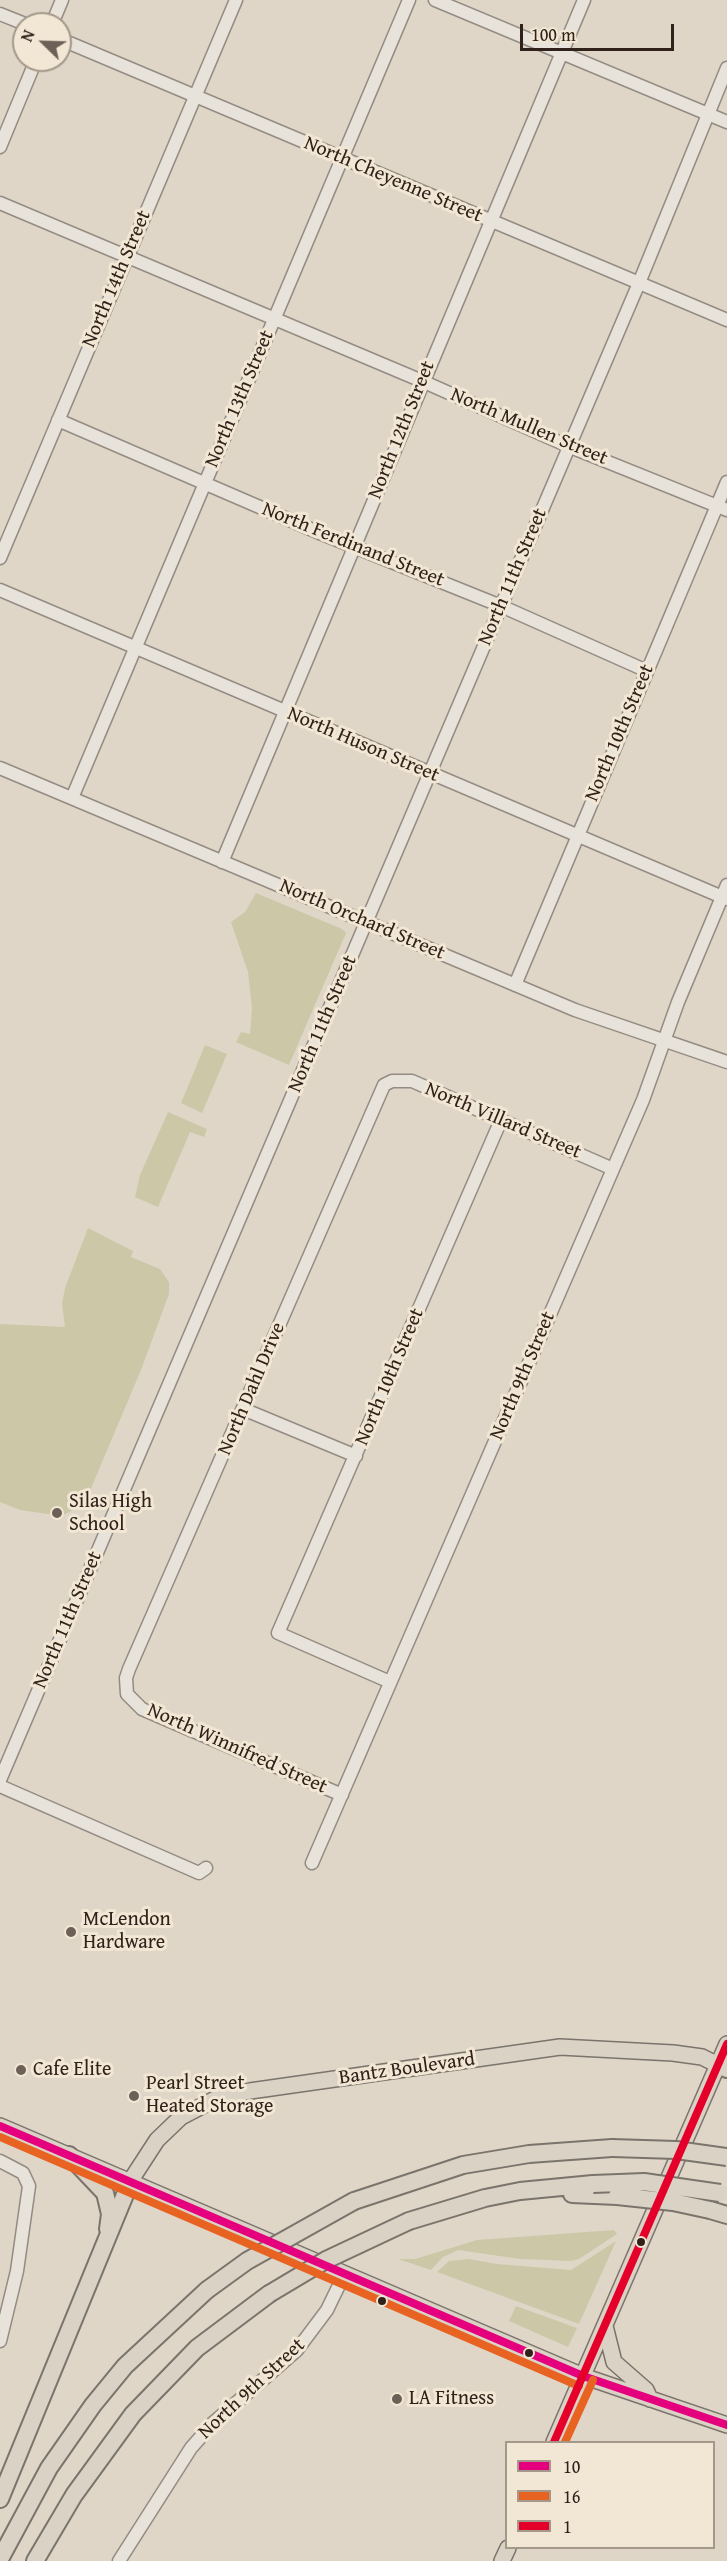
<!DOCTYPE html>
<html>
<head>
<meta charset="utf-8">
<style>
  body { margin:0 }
  #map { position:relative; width:727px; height:2561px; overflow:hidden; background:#dfd6c7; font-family:"Gentium Book Plus",serif }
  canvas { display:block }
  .legend { position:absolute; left:505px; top:2441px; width:210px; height:108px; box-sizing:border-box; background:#f1e7d4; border:2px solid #a4988a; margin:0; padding:8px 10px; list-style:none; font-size:18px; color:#30211b }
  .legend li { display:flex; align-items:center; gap:12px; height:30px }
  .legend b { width:30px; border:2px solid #a4988a }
  .north { position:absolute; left:12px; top:12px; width:60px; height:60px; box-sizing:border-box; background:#f1e7d4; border:2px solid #a4988a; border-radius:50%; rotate:293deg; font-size:16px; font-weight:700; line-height:24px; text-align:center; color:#30211b }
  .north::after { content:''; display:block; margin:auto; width:21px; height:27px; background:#6d6057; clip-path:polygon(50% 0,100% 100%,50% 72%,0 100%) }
  .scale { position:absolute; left:520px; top:24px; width:154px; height:27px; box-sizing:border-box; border:3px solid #30211b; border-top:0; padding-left:8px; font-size:18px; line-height:21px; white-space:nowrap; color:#30211b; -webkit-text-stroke:4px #f1e7d4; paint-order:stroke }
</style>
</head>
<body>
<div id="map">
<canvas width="727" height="2561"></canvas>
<ul class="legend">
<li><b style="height:8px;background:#e5007d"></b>10</li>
<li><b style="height:8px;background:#e86222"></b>16</li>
<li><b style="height:8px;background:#e4002b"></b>1</li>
</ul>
<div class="north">N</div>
<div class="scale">100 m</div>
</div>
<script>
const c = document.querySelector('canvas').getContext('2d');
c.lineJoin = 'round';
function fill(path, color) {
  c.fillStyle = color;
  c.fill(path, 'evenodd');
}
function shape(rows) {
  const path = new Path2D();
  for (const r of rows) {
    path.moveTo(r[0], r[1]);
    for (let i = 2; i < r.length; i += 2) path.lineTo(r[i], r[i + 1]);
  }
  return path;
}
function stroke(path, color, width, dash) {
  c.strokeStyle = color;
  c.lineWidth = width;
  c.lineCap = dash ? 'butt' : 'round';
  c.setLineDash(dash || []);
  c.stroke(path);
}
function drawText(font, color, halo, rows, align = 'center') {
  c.font = font + ' "Gentium Book Plus",serif';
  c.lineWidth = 6;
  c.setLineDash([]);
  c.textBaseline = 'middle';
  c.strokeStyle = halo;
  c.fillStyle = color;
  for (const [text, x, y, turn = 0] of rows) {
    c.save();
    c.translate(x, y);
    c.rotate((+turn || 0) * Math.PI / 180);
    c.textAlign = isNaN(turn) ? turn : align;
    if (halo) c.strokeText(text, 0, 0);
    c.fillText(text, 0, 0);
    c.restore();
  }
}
const green = shape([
  [256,893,342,929,346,933,289,1065,236,1042,241,1032,250,1034,252,1008,248,972,231,922,245,912],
  [205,1045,227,1054,202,1113,181,1103],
  [168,1112,207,1129,204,1137,190,1132,158,1207,135,1197,140,1175],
  [88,1228,133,1251,131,1257,160,1269,169,1282,169,1294,141,1370,89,1493,81,1506,61,1516,20,1510,0,1502,0,1324,65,1327,62,1304,65,1288],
  [614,2230,617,2234,579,2259,571,2261,520,2259,458,2250,443,2257,431,2270,398,2259,415,2259,477,2240],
  [616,2241,579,2324,437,2272,449,2261,469,2259,497,2264,571,2270],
  [516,2306,577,2328,568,2347,509,2321]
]);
const minor = shape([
  [435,0,727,122],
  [0,14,25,24],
  [52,24,62,0],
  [60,39,727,320],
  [0,147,36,60],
  [0,203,422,381,568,446,727,510],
  [58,420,322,534,501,606,647,671],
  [0,558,236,0],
  [0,590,727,899],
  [0,768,575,1010,727,1062],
  [72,798,409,0],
  [222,862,584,0],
  [515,985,727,482],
  [243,1409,356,1456],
  [390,1682,278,1633,501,1120],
  [0,1780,639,283,727,68],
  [0,1786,199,1873,206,1868],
  [342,1795,142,1709,127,1694,126,1678,129,1669,384,1085,392,1081,412,1081,613,1169],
  [312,1863,643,1100,678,1002,727,885],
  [0,2161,23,2173,29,2186,17,2271,0,2341],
  [119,2561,191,2448,213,2423,297,2350,327,2310,344,2275]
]);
const major = shape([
  [0,2126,583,2376,727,2425],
  [131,2180,157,2140,181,2117,221,2096,250,2091,560,2047,673,2053,702,2057,718,2065],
  [605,2326,614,2362,646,2390,650,2399],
  [554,2442,727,2044],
  [502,2561,508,2548]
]);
const highway = shape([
  [718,2065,727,2069],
  [69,2155,105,2193,110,2214,108,2229],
  [572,2194,617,2196],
  [354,2201,463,2165,529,2154,612,2148],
  [710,2210,727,2215],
  [409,2221,485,2198,520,2191,593,2184],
  [0,2499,131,2180],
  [0,2559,49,2468,93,2405,125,2366,207,2290],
  [35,2561,74,2495,133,2414,197,2348,269,2294]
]);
const highwayBridge = shape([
  [612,2148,676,2150,727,2157],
  [593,2184,644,2182,720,2193],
  [617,2196,673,2202,710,2210],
  [207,2290,247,2261,354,2201],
  [269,2294,326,2260,409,2221]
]);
const bus1 = shape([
  [0,2126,583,2376,727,2425]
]);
const bus2 = shape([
  [0,2137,579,2386],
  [565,2442,593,2380]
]);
const bus3 = shape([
  [554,2442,727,2044]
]);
const markers = [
  [57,1513,6,"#6d6057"],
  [71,1932,6,"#6d6057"],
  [21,2070,6,"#6d6057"],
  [134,2096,6,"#6d6057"],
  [641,2242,5,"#30211b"],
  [382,2301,5,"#30211b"],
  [529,2353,5,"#30211b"],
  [397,2399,6,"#6d6057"]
];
const streetNames = [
  ["North Cheyenne Street",393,180,23],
  ["North 14th Street",117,279,-67],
  ["North 13th Street",240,399,-67],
  ["North Mullen Street",529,427,23],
  ["North 12th Street",402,430,-68],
  ["North Ferdinand Street",353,545,22],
  ["North 11th Street",513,577,-67],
  ["North 10th Street",620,733,-67],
  ["North Huson Street",363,745,23],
  ["North Orchard Street",362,920,23],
  ["North 11th Street",323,1024,-67],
  ["North Villard Street",503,1121,23],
  ["North 9th Street",523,1376,-67],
  ["North 10th Street",390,1377,-67],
  ["North Dahl Drive",252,1389,-67],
  ["North 11th Street",68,1620,-67],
  ["North Winnifred Street",237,1749,24],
  ["Bantz Boulevard",407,2069,-8],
  ["North 9th Street",252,2389,-43]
];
const poiNames = [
  ["Silas High",69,1502],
  ["School",69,1525],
  ["McLendon",83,1920],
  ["Hardware",83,1943],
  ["Cafe Elite",33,2070],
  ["Pearl Street",146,2084],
  ["Heated Storage",146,2107],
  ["LA Fitness",409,2399]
];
fill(green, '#ccc8a7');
stroke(minor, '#948c83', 15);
stroke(major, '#7b746c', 18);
stroke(highway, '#7b746c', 20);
stroke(minor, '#e7e2da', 12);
stroke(major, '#dad2c5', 15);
stroke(highway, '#dad2c5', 16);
stroke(highwayBridge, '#7b746c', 20, []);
stroke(highwayBridge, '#dad2c5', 16);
stroke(bus1, '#e5007d', 8);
stroke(bus2, '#e86222', 8);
stroke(bus3, '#e4002b', 8);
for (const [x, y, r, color] of markers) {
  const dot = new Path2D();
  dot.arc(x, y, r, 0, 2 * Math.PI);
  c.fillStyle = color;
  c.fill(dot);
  stroke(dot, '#f1e7d4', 2);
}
drawText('20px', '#30211b', '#f1e7d4', streetNames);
drawText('20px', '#30211b', '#f1e7d4', poiNames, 'left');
</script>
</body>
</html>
